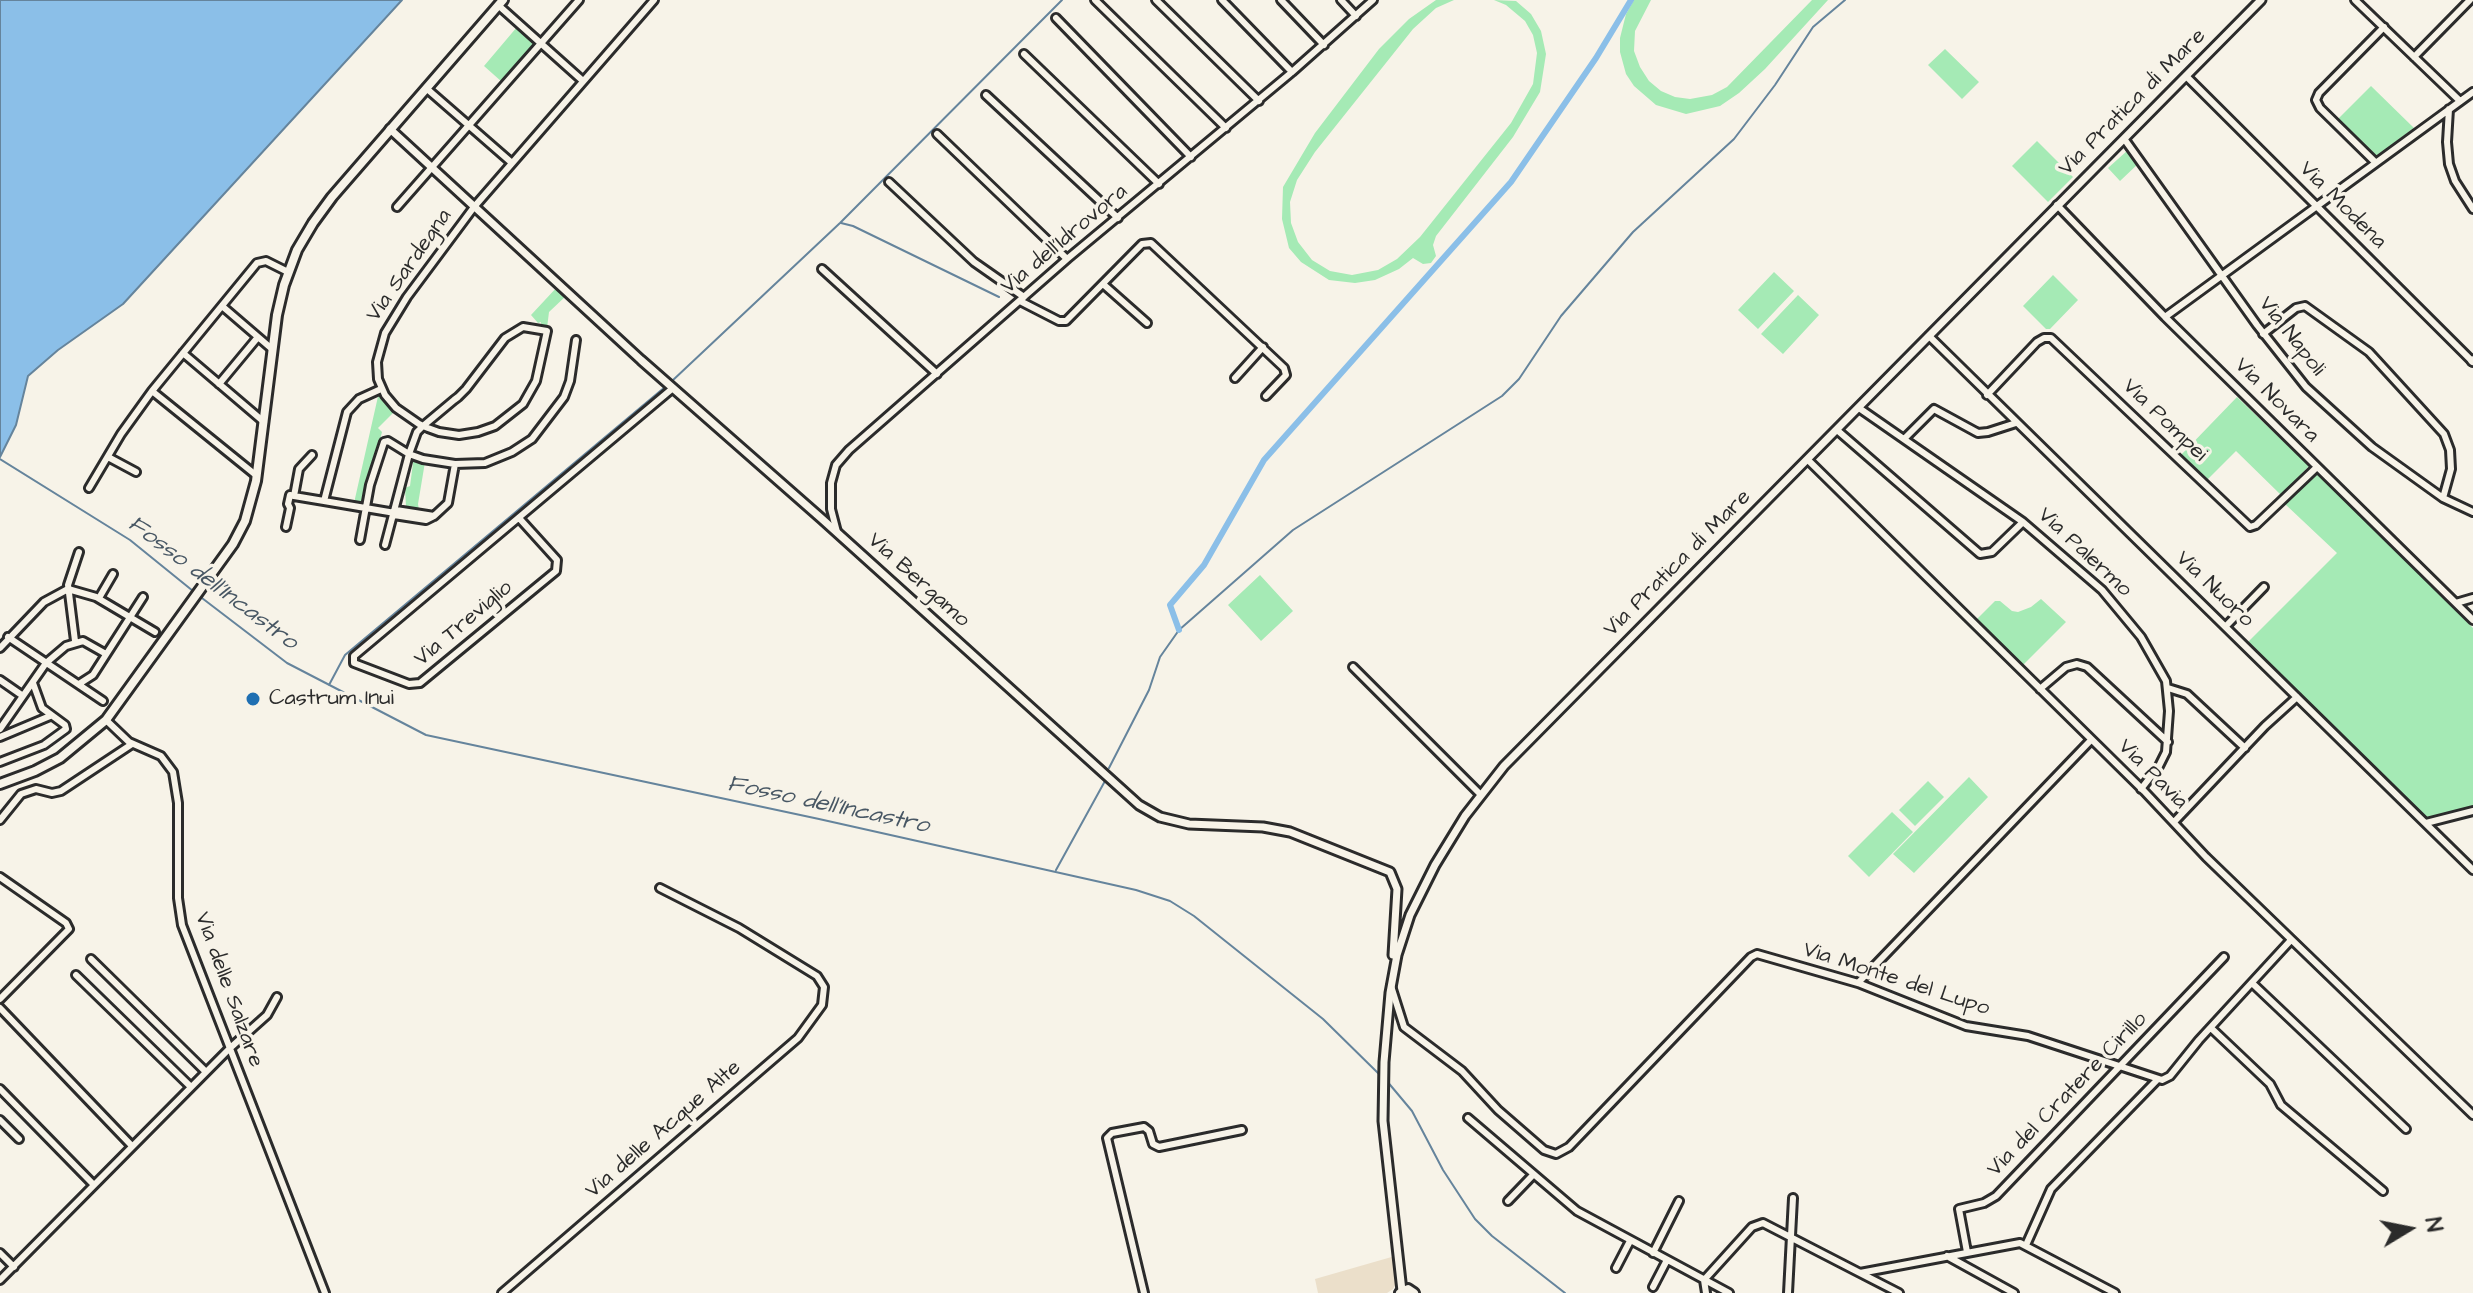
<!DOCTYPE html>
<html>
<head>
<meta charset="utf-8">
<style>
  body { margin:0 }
  #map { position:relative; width:2473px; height:1293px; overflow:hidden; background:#f7f3e8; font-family:"Architects Daughter",sans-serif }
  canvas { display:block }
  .north { position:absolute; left:2369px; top:1189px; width:80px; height:80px; -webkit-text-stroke:6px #f7f3e8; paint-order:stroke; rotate:80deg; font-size:22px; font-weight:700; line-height:32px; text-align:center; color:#2b2b2b }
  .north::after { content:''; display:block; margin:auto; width:28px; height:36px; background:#2b2b2b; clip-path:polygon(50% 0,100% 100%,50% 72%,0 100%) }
</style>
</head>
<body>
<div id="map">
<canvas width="2473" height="1293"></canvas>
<div class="north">N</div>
</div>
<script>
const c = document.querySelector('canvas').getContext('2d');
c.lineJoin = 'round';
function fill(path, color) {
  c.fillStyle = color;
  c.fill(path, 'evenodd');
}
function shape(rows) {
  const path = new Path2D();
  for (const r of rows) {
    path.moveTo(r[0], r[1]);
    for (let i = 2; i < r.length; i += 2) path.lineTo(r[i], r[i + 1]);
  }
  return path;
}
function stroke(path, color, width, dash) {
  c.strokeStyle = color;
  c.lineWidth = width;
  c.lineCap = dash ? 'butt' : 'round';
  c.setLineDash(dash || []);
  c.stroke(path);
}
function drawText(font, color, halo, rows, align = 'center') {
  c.font = font + ' "Architects Daughter",sans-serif';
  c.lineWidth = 7;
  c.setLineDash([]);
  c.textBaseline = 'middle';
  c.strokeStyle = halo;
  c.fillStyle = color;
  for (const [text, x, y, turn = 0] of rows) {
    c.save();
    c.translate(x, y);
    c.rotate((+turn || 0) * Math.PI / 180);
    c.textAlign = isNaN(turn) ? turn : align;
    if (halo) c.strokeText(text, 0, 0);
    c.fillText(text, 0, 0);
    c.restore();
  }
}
const built = shape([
  [1395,1256,1399,1278,1393,1289,1387,1293,1318,1293,1315,1279]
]);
const green = shape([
  [1436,0,1454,0,1436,8,1413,29,1315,152,1297,180,1290,202,1291,223,1298,242,1312,260,1330,271,1352,275,1378,270,1397,259,1420,237,1511,123,1533,84,1537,53,1533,35,1525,21,1506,5,1494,0,1516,1,1531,14,1541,31,1546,54,1540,92,1513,137,1436,236,1433,245,1436,256,1431,263,1423,264,1413,258,1399,269,1375,280,1355,283,1329,280,1301,262,1289,248,1282,219,1283,187,1315,133,1379,49,1409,19],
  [1634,0,1651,0,1635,31,1634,51,1640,67,1649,81,1661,91,1675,97,1690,99,1712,95,1727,87,1812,0,1828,0,1765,69,1739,93,1720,106,1686,114,1656,105,1634,86,1626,74,1620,52,1620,38,1626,14],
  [517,27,535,43,502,82,484,66],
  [1945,49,1979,82,1962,99,1928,65],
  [2371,86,2414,128,2375,157,2337,120],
  [2037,141,2073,177,2048,202,2012,166],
  [2128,150,2139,163,2120,181,2108,168],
  [1774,272,1794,291,1758,329,1738,310],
  [2053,275,2078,300,2050,329,2046,329,2023,306],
  [558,286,567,295,549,312,547,328,541,326,541,322,538,323,531,315],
  [1798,295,1819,315,1783,354,1761,334],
  [379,392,394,412,378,428,382,432,363,505,354,503],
  [2237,397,2309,466,2281,495,2236,451,2207,480,2181,455],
  [413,460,425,462,418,504,419,510,406,507,405,488,410,486,413,463,410,462],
  [2317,472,2473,628,2473,808,2428,820,2248,642,2337,553,2285,504],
  [1260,575,1293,611,1261,641,1228,605],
  [2041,599,2066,622,2022,666,1975,621,1995,601,2000,601,2012,611,2018,612,2031,607],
  [1969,777,1988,797,1914,873,1893,854],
  [1928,781,1944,797,1915,826,1899,810],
  [1892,812,1913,832,1869,877,1848,856]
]);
const water = shape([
  [0,0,402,0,123,304,58,350,28,376,16,425,0,457,0,0]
]);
const stream = shape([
  [841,223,853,226,999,297],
  [672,381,840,223,1062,0],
  [0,459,130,540,193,591],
  [198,595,287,663,426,735,819,819,1136,890,1170,901,1194,916,1323,1019,1381,1076],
  [329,685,345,655,665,387],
  [1109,768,1149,690,1160,657,1179,630,1293,530,1502,396,1519,379,1561,316,1633,232,1734,139,1775,85,1813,27,1845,0],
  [1056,870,1105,781],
  [1386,1080,1412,1111,1443,1170,1475,1219,1492,1236,1565,1293]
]);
const canal = shape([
  [1179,630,1170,605,1204,565,1264,460,1511,182,1596,58,1631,0]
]);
const minor = shape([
  [1095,0,1226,128],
  [1156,0,1259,101],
  [1222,0,1292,72],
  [1281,0,1324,45],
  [1341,0,1356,16],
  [2355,0,2460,101],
  [498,5,583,81],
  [1056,18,1191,157],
  [1024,54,1159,184],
  [2414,57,2470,0],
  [2186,76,2473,362],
  [426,88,512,163],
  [986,95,1118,218],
  [2449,109,2447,142,2449,164,2455,181,2473,209],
  [937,134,1067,259],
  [2125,140,2257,325,2306,387,2372,447,2443,498,2473,512],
  [2375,162,2320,108,2316,100,2319,93,2384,27],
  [889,182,974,262,1024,297],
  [2057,205,2165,317,2473,620],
  [397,207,579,0],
  [822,269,937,374],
  [1103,284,1147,323],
  [1020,301,1059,321,1066,321,1142,244,1151,243,1284,368,1286,375,1266,396],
  [222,306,272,349],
  [2165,317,2473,92],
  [2263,334,2296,308,2305,306,2369,352,2444,434,2450,450,2451,469,2443,498],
  [1929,336,2473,870],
  [183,353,264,422],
  [1235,378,1263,347],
  [219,384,258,337],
  [381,389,359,399,347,412,324,501,395,513],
  [152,391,257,476],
  [1987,395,2037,342,2044,338,2051,338,2250,527,2256,525,2317,467],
  [1859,408,2023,522,2102,590,2141,637,2166,681,2169,711,2166,752,2159,766,2141,789],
  [1837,430,1980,554,1992,552,2023,522],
  [1905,438,1934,409,1978,433,1988,432,2016,423],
  [108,457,136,472],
  [1808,460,2144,791,2206,857,2473,1115],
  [89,488,121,434,152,391,257,263,266,261,288,272],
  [294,496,324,501],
  [394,515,426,520,434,516,396,510],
  [434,516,448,503,455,464],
  [519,518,557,560,556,571,420,683,409,684,354,663,354,656,673,388],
  [286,527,290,508,288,504,290,495,294,496,299,469,312,455],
  [837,532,831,509,831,483,836,465,849,450,1067,259,1292,72,1373,0],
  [360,540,370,485,384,442,388,441,409,454,423,459,455,464,485,463,512,452,532,439,564,397,570,381,576,340],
  [385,545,409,454,417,432,423,426,454,400,458,397,466,389,505,338,523,327,547,331,536,381,523,404,495,426,478,432,459,435,439,432,428,428,423,426,419,424,396,408,385,395,378,379,377,362,385,333,407,297,474,207,654,0],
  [99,598,113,574],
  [2456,603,2473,598],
  [2226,626,2264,587],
  [8,637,103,701],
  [75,641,68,585,79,552],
  [0,648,44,602,68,589,96,597,155,632],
  [1353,667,1480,794],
  [0,680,23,696],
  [79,684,93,675,143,597],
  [2168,688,2187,694,2245,748],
  [2040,689,2066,667,2077,664,2087,667,2168,742],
  [106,720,129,742,161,756,173,772,178,803,178,898,182,925,325,1293],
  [0,729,46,663,66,646,83,641,106,654],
  [0,737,50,716],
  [0,762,44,745,66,729,65,725,42,708,33,683],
  [0,820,21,794,36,789,52,793,61,791,132,744],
  [2174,822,2265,726,2297,697],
  [2426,823,2473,811],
  [0,877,66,923,69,929,0,999],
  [91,959,206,1072],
  [76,975,191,1087],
  [1858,983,2091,740],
  [2252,983,2406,1129],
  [1391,986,1404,1027,1462,1071,1498,1110,1544,1150,1556,1154,1569,1147,1751,957,1757,954,1858,983,1966,1026,2028,1036,2162,1080,2170,1076,2199,1040,2291,940],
  [0,1008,132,1146],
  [2211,1028,2270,1084,2281,1105,2383,1191],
  [0,1089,94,1185],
  [1468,1118,1577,1211,1729,1293],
  [0,1120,19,1139],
  [1508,1201,1533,1175],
  [2026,1245,2051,1189,2157,1080],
  [1967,1252,1959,1209,1984,1203,1996,1196,2224,957],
  [0,1253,14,1267],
  [1653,1253,1679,1201],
  [1947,1256,2014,1293],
  [1616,1268,1630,1241],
  [1860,1273,1899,1293],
  [0,1280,229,1049,267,1015,277,997],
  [1653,1287,1667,1260],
  [502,1293,798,1038,822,1005,824,987,817,976,739,928,660,888],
  [1144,1293,1107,1138,1112,1133,1144,1127,1149,1131,1153,1144,1159,1147,1242,1130],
  [1706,1293,1704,1280,1752,1227,1763,1223,1860,1273,2020,1243,2115,1293],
  [1788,1293,1793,1198]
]);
const tertiary = shape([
  [390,129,641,360,822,519,1139,805,1160,817,1189,824,1263,827,1290,832,1390,872,1397,889,1393,955],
  [2472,361,2473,360],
  [1402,1291,1383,1121,1384,1062,1390,993,1397,955,1410,915,1435,865,1465,816,1504,766,2261,0]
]);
const secondary = shape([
  [0,784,35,771,60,758,106,720,233,544,245,521,256,481,277,315,284,285,297,250,313,223,332,197,503,0],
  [1400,1293,1408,1289,1414,1293]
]);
const markers = [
  [253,699,8,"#1f6fb2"]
];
const streetNames = [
  ["Via Pratica di Mare",2133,103,-45],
  ["Via Modena",2342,206,45],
  ["Via dell'Idrovora",1065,240,-40],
  ["Via Sardegna",410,266,-55],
  ["Via Napoli",2291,337,52],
  ["Via Novara",2276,401,45],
  ["Via Pompei",2164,421,44],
  ["Via Palermo",2084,553,43],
  ["Via Pratica di Mare",1678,564,-45],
  ["Via Bergamo",918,581,42],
  ["Via Nuoro",2214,590,44],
  ["Via Treviglio",464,624,-40],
  ["Via Pavia",2152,775,45],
  ["Via Monte del Lupo",1896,980,18],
  ["Via delle Salzare",228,990,70],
  ["Via del Cratere Cirillo",2068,1095,-46],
  ["Via delle Acque Alte",664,1130,-41]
];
const poiNames = [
  ["Castrum Inui",269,699]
];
const waterNames = [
  ["Fosso dell'Incastro",212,584,37],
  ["Fosso dell'Incastro",828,806,12]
];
fill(built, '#ebdfca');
fill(green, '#a5eab5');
fill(water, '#8bbfe8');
stroke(water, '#65849c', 2);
stroke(stream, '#65849c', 2);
stroke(canal, '#8bbfe8', 6);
stroke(minor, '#2b2b2b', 12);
stroke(tertiary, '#2b2b2b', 13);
stroke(secondary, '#2b2b2b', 14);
stroke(minor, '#f7f3e8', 6);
stroke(tertiary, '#f7f3e8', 7);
stroke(secondary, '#f7f3e8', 8);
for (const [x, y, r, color] of markers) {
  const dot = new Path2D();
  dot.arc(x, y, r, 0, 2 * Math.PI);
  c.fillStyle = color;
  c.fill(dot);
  stroke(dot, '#f7f3e8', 3);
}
drawText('22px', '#2b2b2b', '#f7f3e8', streetNames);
drawText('22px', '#2b2b2b', '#f7f3e8', poiNames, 'left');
drawText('italic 24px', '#485764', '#f7f3e8', waterNames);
</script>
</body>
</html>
